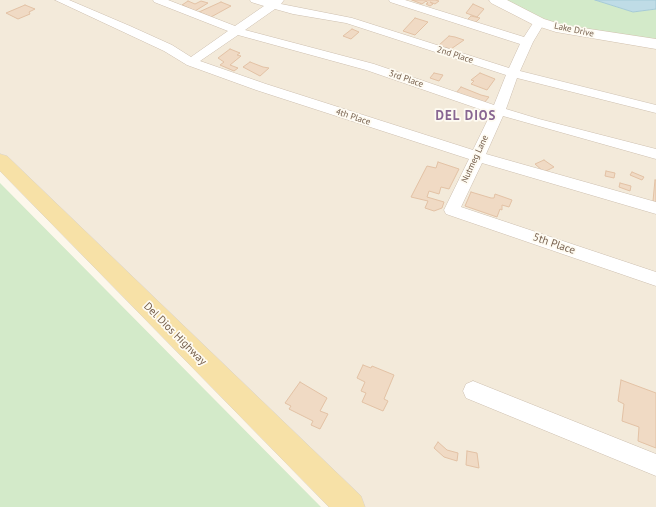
<!DOCTYPE html>
<html>
<head>
<meta charset="utf-8">
<style>
  body { margin:0 }
  canvas { display:block; background:#fcf7eb }
</style>
</head>
<body>
<canvas width="656" height="507"></canvas>
<script>
const c = document.querySelector('canvas').getContext('2d');
c.lineJoin = 'round';
function fill(path, color) {
  c.fillStyle = color;
  c.fill(path, 'evenodd');
}
function shape(rows) {
  const path = new Path2D();
  for (const r of rows) {
    path.moveTo(r[0], r[1]);
    for (let i = 2; i < r.length; i += 2) path.lineTo(r[i], r[i + 1]);
  }
  return path;
}
function stroke(path, color, width, dash) {
  c.strokeStyle = color;
  c.lineWidth = width;
  c.lineCap = dash ? 'butt' : 'round';
  c.setLineDash(dash || []);
  c.stroke(path);
}
function drawText(font, color, halo, rows, align = 'center') {
  c.font = font + ' "PT Sans",sans-serif';
  c.lineWidth = 3.5;
  c.setLineDash([]);
  c.textBaseline = 'middle';
  c.strokeStyle = halo;
  c.fillStyle = color;
  for (const [text, x, y, turn = 0] of rows) {
    c.save();
    c.translate(x, y);
    c.rotate((+turn || 0) * Math.PI / 180);
    c.textAlign = isNaN(turn) ? turn : align;
    if (halo) c.strokeText(text, 0, 0);
    c.fillText(text, 0, 0);
    c.restore();
  }
}
const residential = shape([
  [0,0,501,0,656,43,656,507,350,507,0,160]
]);
const green = shape([
  [496,0,595,0,633,12,656,9,656,44,573,31],
  [0,183,321,507,0,507]
]);
const water = shape([
  [595,0,656,0,656,9,633,12,595,0]
]);
const building = shape([
  [412,0,435,0,439,1,435,4,430,2,433,4,430,6,426,4,428,3,426,1,422,4,412,0],
  [188,1,195,4,201,1,208,3,195,11,182,5,188,1],
  [221,2,231,6,211,17,199,12,221,2],
  [473,4,484,9,477,17,466,13,473,4],
  [25,5,35,9,29,12,30,14,18,19,6,13,25,5],
  [471,16,480,18,476,22,467,20,471,16],
  [415,18,428,22,415,35,403,31,415,18],
  [352,29,359,32,351,39,343,36,352,29],
  [449,36,455,37,464,40,451,49,438,46,449,36],
  [230,49,240,53,237,55,241,56,230,65,238,68,234,71,220,65,224,62,218,58,230,49],
  [250,62,263,67,269,68,260,76,243,67,250,62],
  [434,73,443,75,439,81,430,78,434,73],
  [480,73,495,79,487,90,471,84,474,81,471,80,480,73],
  [461,87,481,95,489,97,484,103,456,93,461,87],
  [544,160,554,167,544,172,535,164,544,160],
  [438,162,459,169,449,189,441,187,439,194,429,191,427,197,444,202,442,208,434,211,425,208,428,201,411,197,427,166,436,168,438,162],
  [606,171,615,173,614,178,605,176,606,171],
  [632,172,644,177,642,180,630,175,632,172],
  [655,180,656,180,656,202,653,201,655,180],
  [620,183,631,186,630,191,619,187,620,183],
  [471,192,491,198,494,198,495,194,512,200,509,207,502,205,502,210,500,209,497,217,465,206,471,192],
  [363,365,371,368,372,366,394,375,384,399,388,401,383,411,362,402,366,393,361,391,365,382,357,378,363,365],
  [621,380,656,393,656,448,638,441,639,427,622,421,624,404,618,401,621,380],
  [300,382,327,398,320,411,328,414,320,429,311,425,313,421,289,409,291,406,285,403,300,382],
  [438,442,447,450,458,453,457,461,444,457,434,448,438,442],
  [467,451,477,453,479,468,466,465,467,451]
]);
const street = shape([
  [55,0,69,0,130,26,172,45,191,57,228,31,154,2,153,0,168,0,235,26,264,6,251,2,250,0,284,0,281,4,352,18,509,68,520,44,390,2,389,0,405,0,524,37,535,20,543,20,545,22,533,42,520,71,656,105,656,113,517,78,506,109,539,119,656,149,656,159,503,116,486,154,656,202,656,214,482,163,461,207,656,272,656,286,446,214,444,210,469,159,256,90,187,65,164,51,55,0],
  [275,9,293,14,346,23,506,75,494,105,374,64,245,30,275,9],
  [238,35,366,70,491,113,473,150,266,84,200,61,238,35],
  [473,381,656,454,656,476,466,398,463,391,466,384,473,381]
]);
const secondary = shape([
  [489,0,507,0,544,19,563,25,656,39,656,49,556,32,534,25,491,3,489,0]
]);
const primary = shape([
  [0,154,7,156,361,496,365,507,329,507,0,171,0,154]
]);
const farStreetnames = [
  ["Lake Drive",574,30,12],
  ["2nd Place",455,55,18],
  ["3rd Place",406,79,19],
  ["4th Place",353,117,18],
  ["Nutmeg Lane",475,159,-65]
];
const streetNames = [
  ["5th Place",554,244,19],
  ["Del Dios Highway",175,334,45]
];
const farDistrictnames = [
  ["DEL DIOS",466,116]
];
fill(residential, '#f3eada');
fill(green, '#d3eac9');
fill(water, '#bfdce6');
stroke(water, '#a6cbd7', 1);
fill(building, '#f0dac4');
stroke(building, '#e3c2a5', 1);
stroke(street, '#cec0b0', 1);
stroke(secondary, '#d1c1ae', 1);
stroke(primary, '#d9d3cd', 1);
fill(street, '#fff');
fill(secondary, '#fff');
fill(primary, '#f7e1a7');
drawText('9px', '#77614e', '#fefbf2', farStreetnames);
drawText('11px', '#77614e', '#fefbf2', streetNames);
c.letterSpacing = '1px';
drawText('bold 13px', '#886692', '#fefbf2', farDistrictnames);
c.letterSpacing = '0px';
</script>
</body>
</html>
